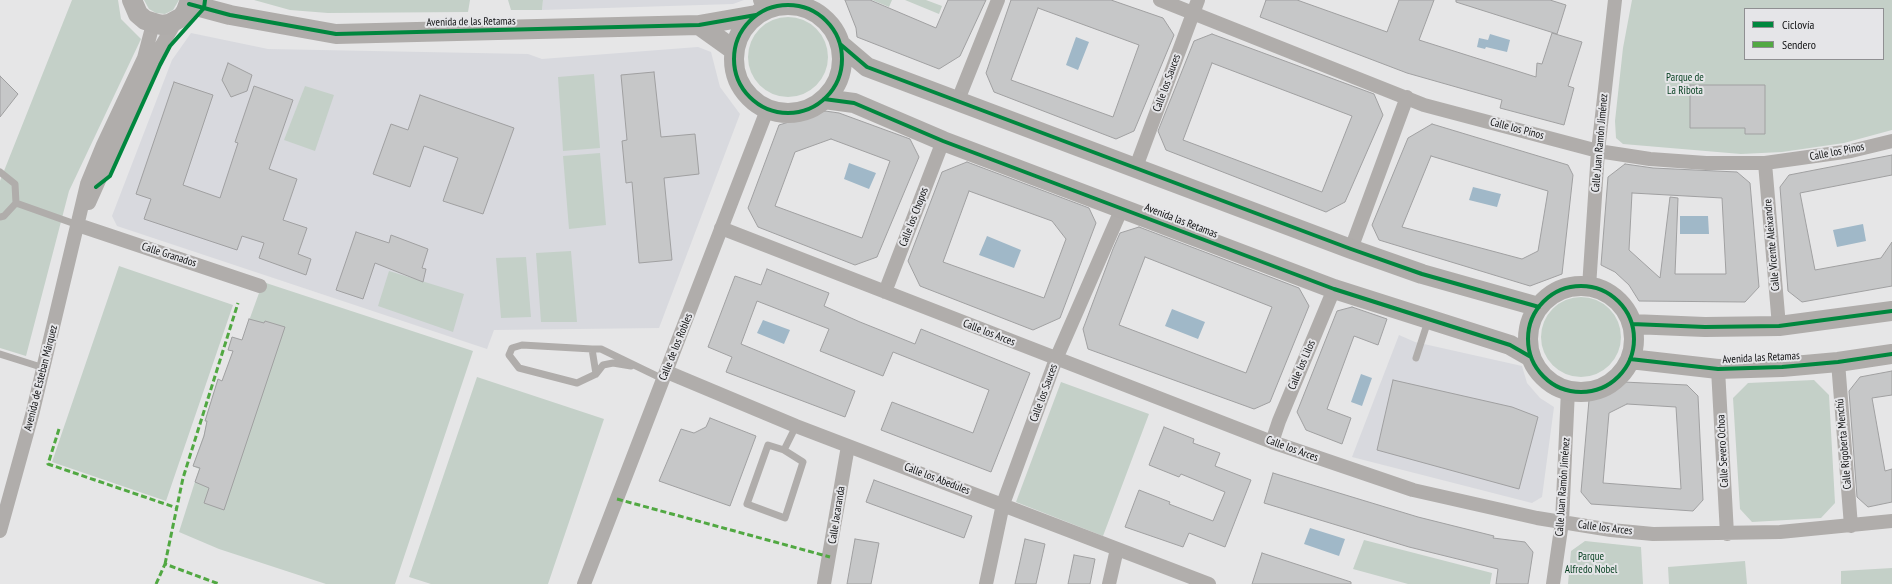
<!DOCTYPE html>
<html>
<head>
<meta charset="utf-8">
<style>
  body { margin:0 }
  #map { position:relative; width:1892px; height:584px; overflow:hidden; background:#e6e6e7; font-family:"PT Sans Narrow",sans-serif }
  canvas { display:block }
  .legend { position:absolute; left:1744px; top:8px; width:140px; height:52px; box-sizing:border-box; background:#e5e5e8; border:1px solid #8f8f92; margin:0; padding:5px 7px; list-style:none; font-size:12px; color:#0e0f10 }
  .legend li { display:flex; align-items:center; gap:8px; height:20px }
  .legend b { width:20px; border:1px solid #8f8f92 }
</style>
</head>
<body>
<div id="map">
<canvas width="1892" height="584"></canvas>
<ul class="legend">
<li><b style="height:5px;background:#00873e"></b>Ciclovía</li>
<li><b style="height:5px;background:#51a842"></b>Sendero</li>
</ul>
</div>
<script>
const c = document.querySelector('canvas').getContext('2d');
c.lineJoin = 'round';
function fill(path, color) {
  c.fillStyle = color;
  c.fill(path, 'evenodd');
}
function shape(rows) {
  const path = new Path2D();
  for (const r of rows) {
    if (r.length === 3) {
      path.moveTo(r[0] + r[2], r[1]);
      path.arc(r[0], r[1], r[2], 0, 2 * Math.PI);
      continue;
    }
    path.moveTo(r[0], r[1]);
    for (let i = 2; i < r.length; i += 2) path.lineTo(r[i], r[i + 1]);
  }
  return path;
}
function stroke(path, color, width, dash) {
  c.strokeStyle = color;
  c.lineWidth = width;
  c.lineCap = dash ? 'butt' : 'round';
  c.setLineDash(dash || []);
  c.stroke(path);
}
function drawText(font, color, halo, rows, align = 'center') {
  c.font = font + ' "PT Sans Narrow",sans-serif';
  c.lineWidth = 4;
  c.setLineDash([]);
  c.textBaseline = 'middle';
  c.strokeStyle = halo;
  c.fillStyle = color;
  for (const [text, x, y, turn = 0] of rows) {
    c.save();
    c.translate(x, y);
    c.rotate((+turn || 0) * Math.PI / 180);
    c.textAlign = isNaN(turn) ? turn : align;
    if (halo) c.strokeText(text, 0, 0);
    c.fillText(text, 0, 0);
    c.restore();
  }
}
const built = shape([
  [543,0,744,0,733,4,542,10],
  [191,33,268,49,528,54,542,59,698,47,711,52,720,87,740,114,659,328,494,330,487,349,117,226,112,216,172,60],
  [1399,335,1415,342,1522,366,1527,383,1540,398,1554,407,1542,497,1532,503,1352,457]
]);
const green = shape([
  [72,0,118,0,121,19,141,39,69,191,26,356,0,348,0,181],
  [144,0,179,0,173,10,165,14,156,13,149,9],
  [254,0,470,0,468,12,328,13,290,10],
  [508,0,543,0,542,10,511,10],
  [872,0,892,0,889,7],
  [905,0,926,0,942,6,939,14],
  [1632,0,1892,0,1892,130,1844,143,1782,152,1741,154,1623,144,1616,138,1615,121,1623,48],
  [1745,9,1883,9,1883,59,1745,59],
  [788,57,40],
  [594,74,600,148,563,151,558,77],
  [305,86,334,95,315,151,284,140],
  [600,153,606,225,569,229,563,156],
  [571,251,577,322,541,322,536,253],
  [526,257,531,317,501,318,496,258],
  [119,266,233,305,166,501,52,462],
  [389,271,464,294,453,332,378,306],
  [263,282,473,351,395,584,326,584,219,549,179,532,199,469,193,466,204,434,207,421,205,421,218,379,222,381,233,351,228,350,232,337,242,340],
  [1581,337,40],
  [477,377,604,419,548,584,431,584,409,577],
  [1814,380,1829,395,1835,503,1821,518,1752,522,1740,509,1733,398,1748,383],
  [1061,382,1149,414,1103,536,1016,502],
  [1364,540,1492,573,1490,584,1408,584,1353,569],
  [1585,541,1641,547,1643,584,1568,584,1571,551],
  [1745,561,1747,584,1669,584,1668,567],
  [1892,568,1892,584,1841,584,1841,571]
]);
const water = shape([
  [1490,34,1510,40,1507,52,1486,47,1485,49,1477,47,1479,38,1488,40],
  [1076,37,1089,42,1078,70,1066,65],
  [849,163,876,173,869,189,844,179],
  [1473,187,1501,194,1497,207,1469,200],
  [1680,216,1708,216,1709,234,1680,234],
  [1863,224,1866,241,1837,247,1833,230],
  [987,236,1021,250,1014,268,979,255],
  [1172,309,1205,322,1198,339,1165,326],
  [763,320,790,330,784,344,757,333],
  [1361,374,1372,378,1362,406,1351,402],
  [1310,528,1345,539,1339,556,1304,544]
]);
const building = shape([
  [845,0,870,0,936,28,948,0,986,0,960,56,939,69,857,37,856,28,845,0],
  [1011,0,1111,0,1163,18,1174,35,1134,131,1116,139,994,92,986,73,1011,0],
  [1038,8,1139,45,1113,117,1011,80,1038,8],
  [1266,0,1297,0,1387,32,1399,0,1434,0,1419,40,1536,77,1537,63,1542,64,1552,33,1582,42,1568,86,1574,88,1564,125,1500,108,1502,100,1407,73,1260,17,1266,0],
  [1456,0,1550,0,1566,5,1557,34,1456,2,1456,0],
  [1212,34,1374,94,1383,115,1345,202,1326,212,1166,150,1158,131,1194,41,1212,34],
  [1212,63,1352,116,1322,192,1183,140,1212,63],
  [228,63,252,75,247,91,231,97,222,80,228,63],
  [654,72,661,137,695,134,699,174,664,178,672,260,639,263,632,182,626,183,622,141,627,140,621,75,654,72],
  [0,76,18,94,0,117,0,76],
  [174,82,213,95,183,185,220,198,238,143,235,142,254,86,293,100,269,169,297,179,283,220,307,228,298,254,311,259,306,275,259,258,264,243,242,236,237,250,144,219,151,199,136,194,174,82],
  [1690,85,1765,85,1765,134,1745,134,1745,128,1690,128,1690,85],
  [420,95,514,128,483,214,443,201,458,158,424,146,410,187,373,174,391,124,408,130,420,95],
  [825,111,839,113,910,139,919,157,877,257,855,265,758,227,748,208,779,125,825,111],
  [831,139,890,161,862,238,775,206,795,152,831,139],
  [1432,124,1568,165,1573,175,1562,274,1530,286,1379,240,1372,225,1408,138,1432,124],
  [1431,156,1548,191,1538,251,1522,259,1402,227,1431,156],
  [1892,155,1892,175,1800,193,1815,270,1881,258,1892,242,1892,286,1802,302,1788,291,1780,187,1789,175,1892,155],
  [967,162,1089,208,1096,223,1060,318,1033,330,920,286,908,261,942,172,967,162],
  [969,191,1052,221,1066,239,1044,298,943,262,969,191],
  [1625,164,1653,168,1737,172,1750,183,1759,287,1745,302,1639,301,1629,285,1615,272,1601,265,1608,177,1625,164],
  [1632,193,1722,198,1726,274,1675,274,1678,198,1670,197,1660,278,1629,250,1632,193],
  [1139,227,1299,288,1309,306,1270,402,1254,409,1088,349,1083,329,1113,249,1120,233,1139,227],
  [1145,257,1272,307,1246,373,1119,325,1145,257],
  [356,232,389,243,391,235,428,249,422,268,426,269,423,282,375,263,363,299,336,290,356,232],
  [767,269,829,293,824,306,860,322,915,344,921,329,1030,373,991,472,881,430,892,402,973,433,989,390,893,352,883,376,820,351,829,329,757,301,741,344,855,391,845,417,726,372,732,357,708,347,735,276,761,285,767,269],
  [1352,307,1387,319,1378,345,1354,336,1327,409,1351,418,1342,444,1306,430,1297,412,1337,311,1352,307],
  [249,319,264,323,265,321,285,327,224,510,204,503,209,488,195,482,200,468,193,466,204,436,207,421,205,421,218,379,222,381,233,351,228,350,232,337,242,340,249,319],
  [1892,371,1892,395,1872,398,1885,471,1892,469,1892,502,1868,507,1857,497,1849,391,1860,377,1892,371],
  [1393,380,1512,407,1538,417,1519,489,1377,450,1393,380],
  [1623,382,1687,385,1698,396,1703,500,1693,511,1591,504,1581,492,1589,400,1607,394,1623,382],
  [1627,404,1676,407,1681,489,1603,483,1609,413,1627,404],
  [710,418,756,436,730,506,659,481,681,429,694,433,706,427,710,418],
  [1164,427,1194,439,1193,443,1220,453,1215,466,1251,480,1225,547,1189,533,1183,547,1125,527,1139,490,1170,502,1169,504,1213,521,1225,492,1181,474,1179,477,1149,465,1164,427],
  [1273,473,1418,517,1494,536,1493,538,1525,542,1533,552,1528,584,1496,584,1498,569,1409,547,1264,503,1273,473],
  [874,480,972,516,964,538,866,502,874,480],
  [855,539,879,543,871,584,847,584,855,539],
  [1025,539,1045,544,1036,584,1015,584,1025,539],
  [1262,553,1351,582,1351,584,1252,584,1262,553],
  [1074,555,1095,559,1090,584,1068,584,1074,555]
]);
const lane = shape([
  [0,172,15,184,16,203,4,216,0,217],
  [16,203,78,225],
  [592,349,596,374,577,383,519,368,509,355,512,348,522,345,592,349,601,349,663,379],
  [0,354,44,368],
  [1416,358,1428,321],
  [596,374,603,365,613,363,631,366],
  [784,450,803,462,785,518,747,504,768,445,784,450,796,426]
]);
const street = shape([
  [760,0,765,10],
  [1160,0,1424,105,1598,151,1650,159,1706,163,1765,163,1851,151,1892,141],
  [958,100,998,0],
  [1765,163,1779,326],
  [1136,167,1198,0],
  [89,203,152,62,176,21],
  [78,225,260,286],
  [721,228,1272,442,1413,490,1537,518,1611,530,1653,534,1780,532,1892,521],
  [1351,249,1407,97],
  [1589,287,1598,151,1615,0],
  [885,292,943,141],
  [1838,362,1851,526],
  [1718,369,1727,534],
  [667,372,796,426,1209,584],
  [1272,442,1279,421,1334,289],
  [0,531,32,415,87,184,103,145,144,58,153,24],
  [584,584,767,110],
  [824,584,848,446],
  [986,584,1003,504,1056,359,1122,208],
  [1109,584,1117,549],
  [1553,584,1562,522,1568,390]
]);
const secondary = shape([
  [132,0,138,14,145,20,161,25,169,24,182,17,186,11,190,0],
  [189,4,230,15,336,34,699,25,756,15],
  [788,59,54],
  [699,25,734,50],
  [840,44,867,67,1351,249,1422,274,1539,307],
  [824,99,854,103,943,141,1334,289,1510,345,1531,357],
  [1581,339,53],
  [1632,324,1705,327,1779,326,1892,311],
  [1630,359,1718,369,1782,367,1838,362,1892,354]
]);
const quiet = shape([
  [59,429,48,464,177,508],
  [617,499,830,557],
  [165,564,183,478,238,303],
  [156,584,165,564,219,584]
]);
const cycleway = shape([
  [189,4,230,15,336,34,699,25,756,15],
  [788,59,54],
  [840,44,867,67,1351,249,1422,274,1539,307],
  [824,99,854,103,943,141,1334,289,1510,345,1531,357],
  [96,187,110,176,160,65,170,46,204,8,205,0],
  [1581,339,53],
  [1632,324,1705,327,1779,326,1892,311],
  [1630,359,1718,369,1782,367,1838,362,1892,354]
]);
const streetNames = [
  ["Avenida de las Retamas",471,22,-1],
  ["Calle los Sauces",1167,83,-70],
  ["Calle los Pinos",1517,129,15],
  ["Calle Juan Ramón Jiménez",1600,143,-85],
  ["Calle los Pinos",1837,152,-11],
  ["Calle los Chopos",914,217,-69],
  ["Avenida las Retamas",1181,221,21],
  ["Calle Vicente Aleixandre",1772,245,-95],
  ["Calle Granados",169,255,18],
  ["Calle los Arces",989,333,21],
  ["Calle de los Robles",676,347,-68],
  ["Avenida las Retamas",1761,358,-3],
  ["Calle los Lilos",1302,365,-67],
  ["Avenida de Esteban Márquez",41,378,-76],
  ["Calle los Sauces",1044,393,-70],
  ["Calle Rigoberta Menchú",1844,444,-95],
  ["Calle los Arces",1292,449,20],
  ["Calle Severo Ochoa",1723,451,-93],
  ["Calle los Abedules",937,479,21],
  ["Calle Juan Ramón Jiménez",1563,487,-86],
  ["Calle Jacaranda",837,515,-81],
  ["Calle los Arces",1605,528,7]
];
const parkNames = [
  ["Parque de",1685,78],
  ["La Ribota",1685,91],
  ["Parque",1591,557],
  ["Alfredo Nobel",1591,570]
];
fill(built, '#d8d9de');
fill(green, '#c4d0c8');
fill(water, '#a0b8c8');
fill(building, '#c6c7c8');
stroke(building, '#a0a0a1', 1);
stroke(lane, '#b0adab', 7);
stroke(street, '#b0adab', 14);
stroke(secondary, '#afacaa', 20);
stroke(quiet, '#51a842', 3, [6, 3]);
stroke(cycleway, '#00873e', 4);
drawText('11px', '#0e0f10', '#e5e5e8', streetNames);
drawText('11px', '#023d1d', '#e5e5e8', parkNames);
</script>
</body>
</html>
